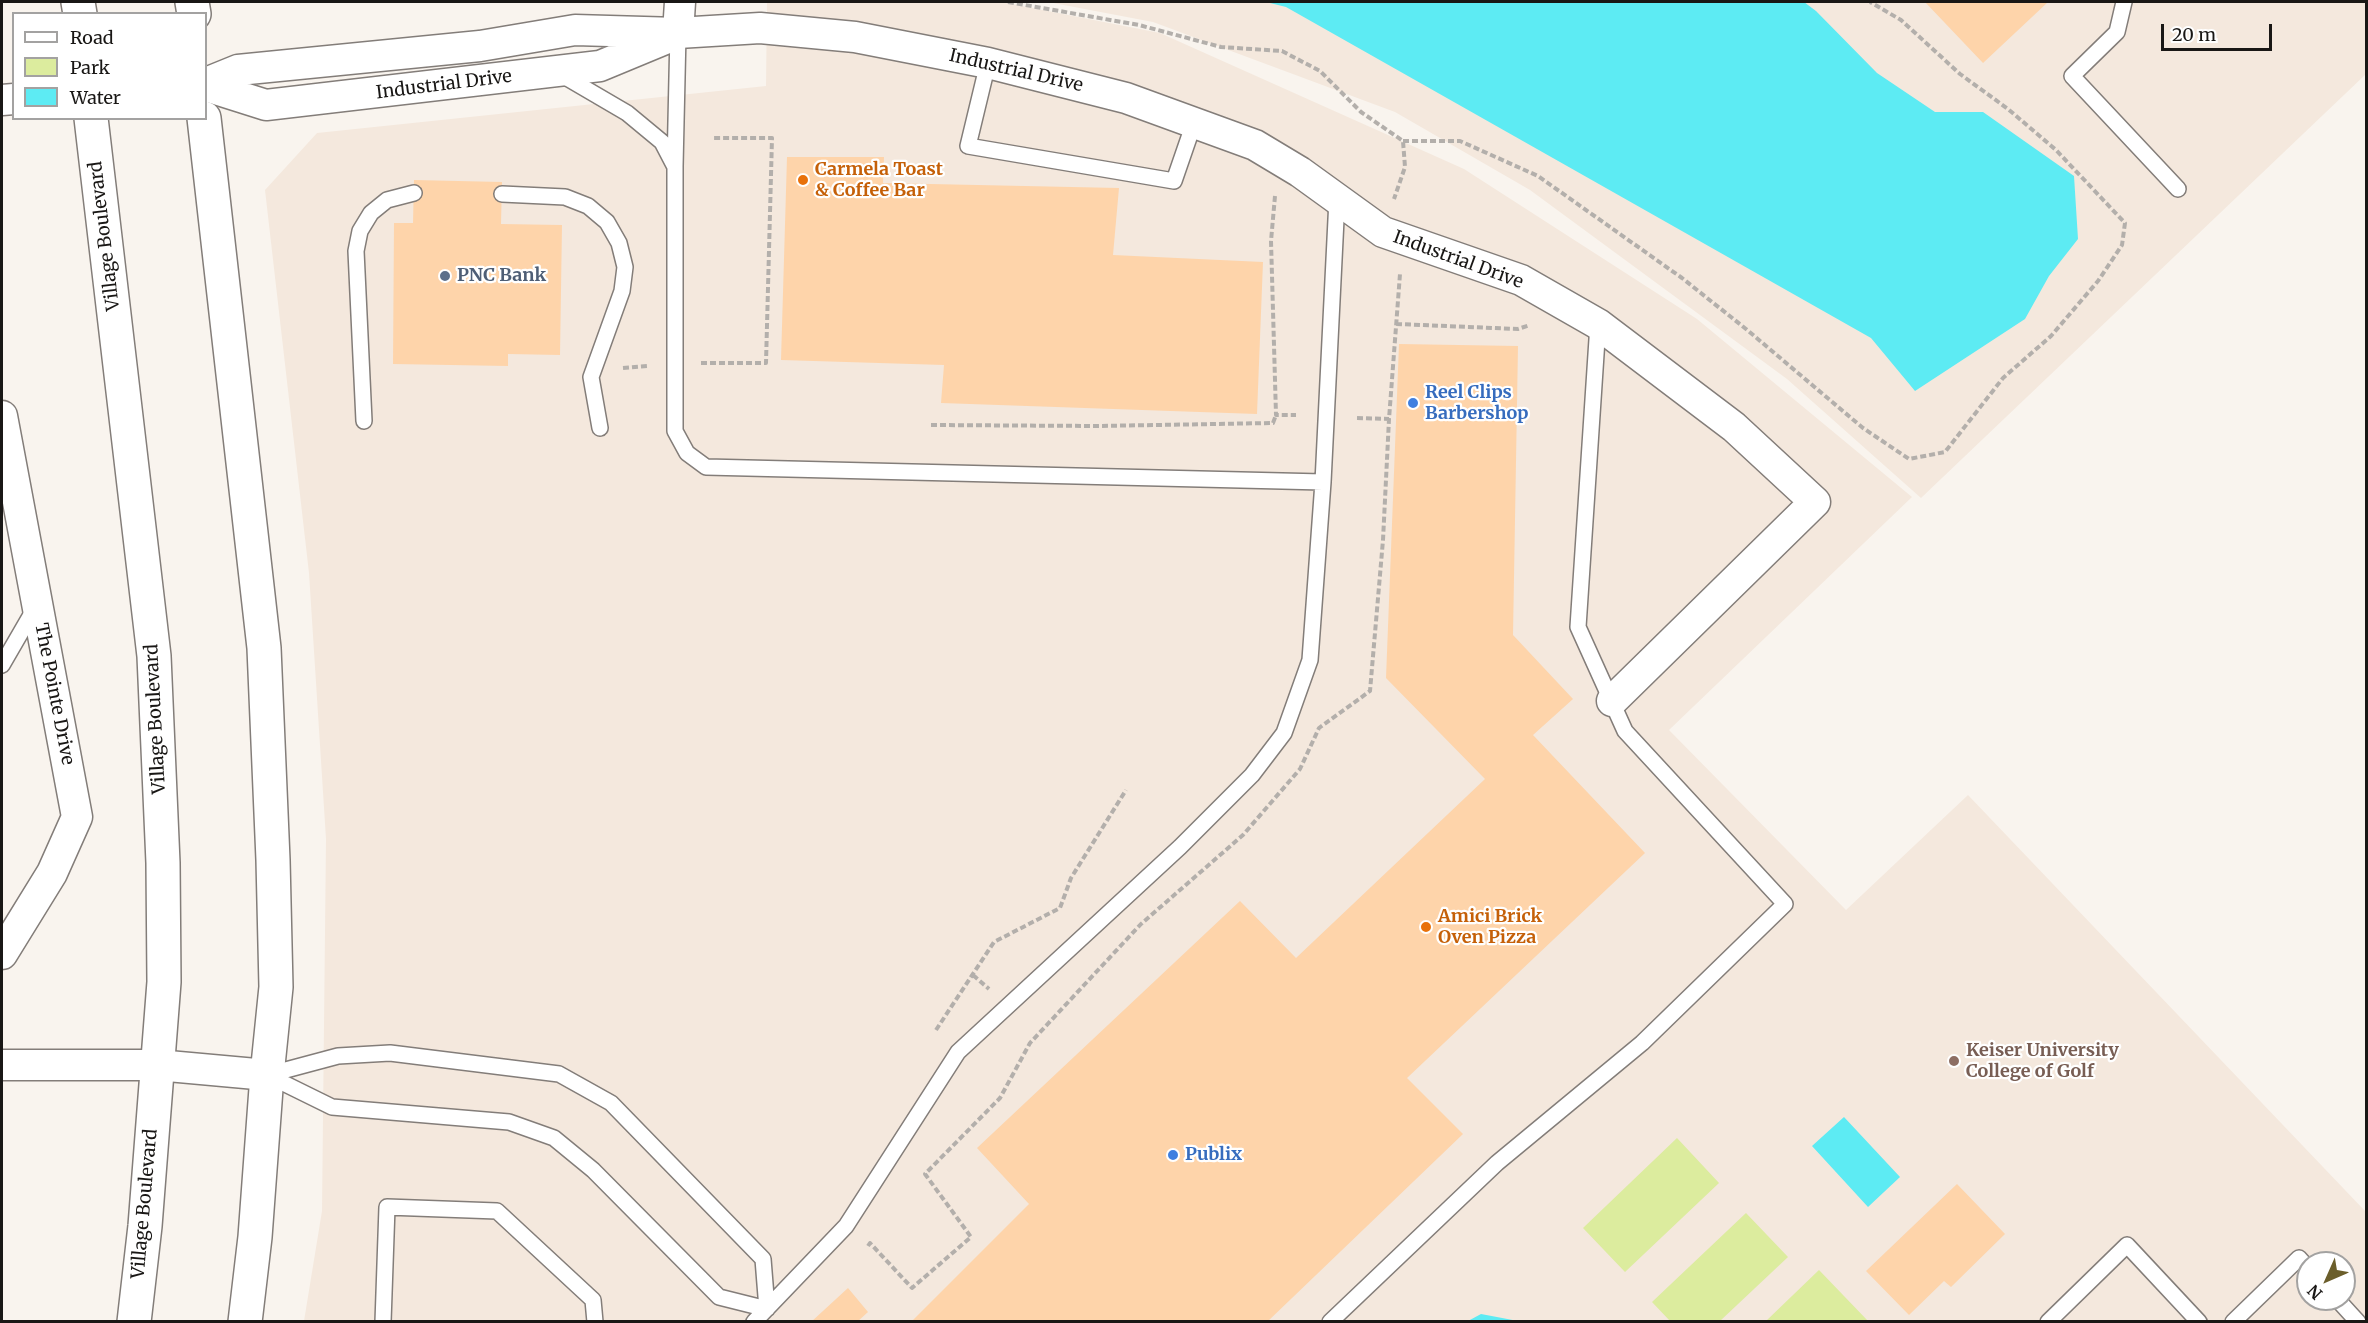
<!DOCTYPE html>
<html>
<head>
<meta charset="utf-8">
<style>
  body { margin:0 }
  #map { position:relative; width:2368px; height:1323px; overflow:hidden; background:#f9f4ee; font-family:Merriweather,serif }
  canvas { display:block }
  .frame { position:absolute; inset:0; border:3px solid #191715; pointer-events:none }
  .legend { position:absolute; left:12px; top:12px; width:195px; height:108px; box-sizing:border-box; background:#fff; border:2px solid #a3a2a1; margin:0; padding:8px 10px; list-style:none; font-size:18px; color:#191715 }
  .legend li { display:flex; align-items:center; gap:12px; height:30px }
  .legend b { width:30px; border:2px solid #a3a2a1 }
  .north { position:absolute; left:2296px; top:1251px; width:60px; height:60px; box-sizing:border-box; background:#fff; border:2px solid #a3a2a1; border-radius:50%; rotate:225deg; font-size:16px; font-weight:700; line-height:24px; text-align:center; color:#191715 }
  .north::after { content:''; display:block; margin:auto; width:21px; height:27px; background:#6b5e2b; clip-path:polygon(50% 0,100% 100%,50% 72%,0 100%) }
  .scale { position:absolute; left:2161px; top:24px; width:111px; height:27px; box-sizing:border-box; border:3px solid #191715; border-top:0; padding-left:8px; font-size:18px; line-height:21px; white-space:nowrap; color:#191715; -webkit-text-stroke:4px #fff; paint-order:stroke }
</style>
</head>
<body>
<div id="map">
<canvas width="2368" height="1323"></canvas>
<div class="frame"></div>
<ul class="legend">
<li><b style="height:8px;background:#fff"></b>Road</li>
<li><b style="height:16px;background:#dcec9e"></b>Park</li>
<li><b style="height:16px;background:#5debf3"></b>Water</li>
</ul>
<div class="north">N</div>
<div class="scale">20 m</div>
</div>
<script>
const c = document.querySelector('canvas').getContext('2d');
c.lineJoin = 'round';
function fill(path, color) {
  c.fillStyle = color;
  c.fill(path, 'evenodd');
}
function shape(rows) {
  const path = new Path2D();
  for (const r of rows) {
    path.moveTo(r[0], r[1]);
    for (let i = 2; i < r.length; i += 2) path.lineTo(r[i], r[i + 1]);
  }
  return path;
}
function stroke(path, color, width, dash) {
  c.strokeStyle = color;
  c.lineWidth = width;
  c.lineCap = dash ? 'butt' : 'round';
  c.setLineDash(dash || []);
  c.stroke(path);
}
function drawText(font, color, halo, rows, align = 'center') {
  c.font = font + ' Merriweather,serif';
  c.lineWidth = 4.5;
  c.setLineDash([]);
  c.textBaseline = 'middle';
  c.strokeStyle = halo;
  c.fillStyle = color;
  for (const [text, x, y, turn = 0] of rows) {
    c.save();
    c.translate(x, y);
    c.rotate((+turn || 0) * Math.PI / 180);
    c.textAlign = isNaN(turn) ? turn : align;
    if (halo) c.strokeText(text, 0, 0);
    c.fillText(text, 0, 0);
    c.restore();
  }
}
const built = shape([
  [767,2,1002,2,1160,33,1464,169,1697,319,1912,497,1669,730,1846,910,1968,795,2366,1212,2366,1321,304,1321,322,1211,326,839,309,573,265,190,317,133,766,86],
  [2308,1263,2344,1263,2344,1299,2308,1299],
  [1048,2,2366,2,2366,74,1921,498,1787,379,1530,190,1395,112,1153,22]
]);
const green = shape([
  [1677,1138,1719,1183,1625,1272,1583,1228],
  [1746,1213,1788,1257,1720,1321,1670,1321,1652,1302],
  [1819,1270,1868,1321,1766,1321]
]);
const water = shape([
  [1266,2,1804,2,1816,11,1877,73,1935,112,1983,112,2074,176,2078,239,2049,276,2025,319,1915,391,1871,338,1286,7],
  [1844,1117,1900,1177,1868,1207,1812,1146],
  [1481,1314,1518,1321,1468,1321]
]);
const building = shape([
  [1925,2,2048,2,1983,63],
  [787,157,884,157,883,183,1119,188,1113,255,1263,262,1257,414,941,403,944,365,781,360],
  [414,180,502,182,501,224,562,225,560,355,508,354,508,366,393,364,394,223,413,223],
  [1399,344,1518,346,1513,635,1573,699,1533,735,1645,853,1407,1078,1463,1134,1267,1322,911,1322,1029,1204,977,1148,1240,901,1296,958,1485,779,1386,678],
  [1957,1184,2005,1234,1951,1287,1944,1281,1909,1315,1866,1271],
  [848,1288,868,1312,857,1322,811,1322]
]);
const path = shape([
  [1008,2,1139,25,1221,47,1282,51,1320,71,1361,112,1403,141,1405,167,1394,199],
  [1403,141,1460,141,1538,176,1682,278,1746,329,1863,428,1909,459,1945,452,2003,378,2051,336,2098,281,2122,245,2125,223,2056,150,2008,109,1960,74,1901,20,1870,2],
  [1275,196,1271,241,1276,415,1296,415],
  [1396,324,1518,329,1530,325],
  [701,363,766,363,772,138,713,138],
  [623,368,648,366],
  [1357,418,1389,419,1400,274],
  [931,425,1098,426,1273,423,1276,415],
  [973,975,989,989],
  [936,1030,994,942,1060,908,1071,878,1126,790],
  [868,1246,870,1243,912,1288,971,1237,925,1174,1000,1098,1030,1043,1141,924,1243,835,1300,769,1319,728,1370,691,1383,540,1389,419]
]);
const service = shape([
  [2124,2,2117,32,2072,76,2178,189],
  [678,33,675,166,675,431,687,453,706,467,1323,482],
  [988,63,968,146,1174,181,1194,123],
  [562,75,627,113,662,142,674,165],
  [502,194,565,197,588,206,607,222,619,243,625,267,622,291,591,377,600,428],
  [364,421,356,251,360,231,371,213,387,200,414,193],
  [2,665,35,608],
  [390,1053,559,1074,611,1103,763,1259,767,1309,719,1297,593,1170,554,1138,509,1122,332,1107,267,1075,338,1056,390,1053],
  [2337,1299,2358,1322],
  [383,1322,387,1207,497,1211,593,1300,595,1322],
  [754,1322,846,1226,958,1052,1180,847,1252,775,1284,733,1310,660,1323,482,1337,199],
  [1330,1322,1497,1163,1642,1043,1785,904,1625,731,1578,627,1598,324],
  [2048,1322,2127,1245,2199,1322],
  [2233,1322,2299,1258,2308,1268]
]);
const minor = shape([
  [678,33,680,2],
  [206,83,238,70,480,46,575,30,678,33,760,28,855,37,988,63,1126,98,1255,145,1300,172,1383,232,1521,280,1598,324,1734,427,1815,502,1612,701],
  [206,86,266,105,600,66,670,37],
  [2,100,14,99],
  [2,416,77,817,52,873,2,954],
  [2,1065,157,1065,267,1075]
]);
const tertiary = shape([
  [78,2,80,14],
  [192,2,194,14],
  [91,118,154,656,163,863,164,982,145,1226,134,1322],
  [204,118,264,648,273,860,276,987,267,1075,255,1237,245,1322]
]);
const markers = [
  [803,180,6,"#e8710a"],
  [445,276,6,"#5c6f8a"],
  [1413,403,6,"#3f7fe0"],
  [1426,927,6,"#e8710a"],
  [1954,1061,6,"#8d6e63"],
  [1173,1155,6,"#3f7fe0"]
];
const streetNames = [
  ["Industrial Drive",1016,71,13],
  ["Industrial Drive",444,85,-7],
  ["Village Boulevard",105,236,-97],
  ["Industrial Drive",1458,260,20],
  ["The Pointe Drive",54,694,79],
  ["Village Boulevard",156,719,-93],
  ["Village Boulevard",145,1204,-85]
];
const foodNames = [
  ["Carmela Toast",815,170],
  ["& Coffee Bar",815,191],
  ["Amici Brick",1438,917],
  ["Oven Pizza",1438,938]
];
const serviceNames = [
  ["PNC Bank",457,276]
];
const shopNames = [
  ["Reel Clips",1425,393],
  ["Barbershop",1425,414],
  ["Publix",1185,1155]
];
const educationNames = [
  ["Keiser University",1966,1051],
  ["College of Golf",1966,1072]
];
fill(built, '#f4e8dd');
fill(green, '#dcec9e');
fill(water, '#5debf3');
fill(building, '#fed4aa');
stroke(service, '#837d79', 18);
stroke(minor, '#837d79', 33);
stroke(tertiary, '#837d79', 36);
stroke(path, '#b3afab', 4, [6, 3]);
stroke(service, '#fff', 15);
stroke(minor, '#fff', 30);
stroke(tertiary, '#fff', 33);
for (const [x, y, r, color] of markers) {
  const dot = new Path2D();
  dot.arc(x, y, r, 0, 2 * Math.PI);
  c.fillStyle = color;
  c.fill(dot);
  stroke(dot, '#fff', 2);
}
drawText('18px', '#191715', '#fff', streetNames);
drawText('bold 18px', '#c56008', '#fff', foodNames, 'left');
drawText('bold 18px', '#4e5e75', '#fff', serviceNames, 'left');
drawText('bold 18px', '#366cbe', '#fff', shopNames, 'left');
drawText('bold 18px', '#785e54', '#fff', educationNames, 'left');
</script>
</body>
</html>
